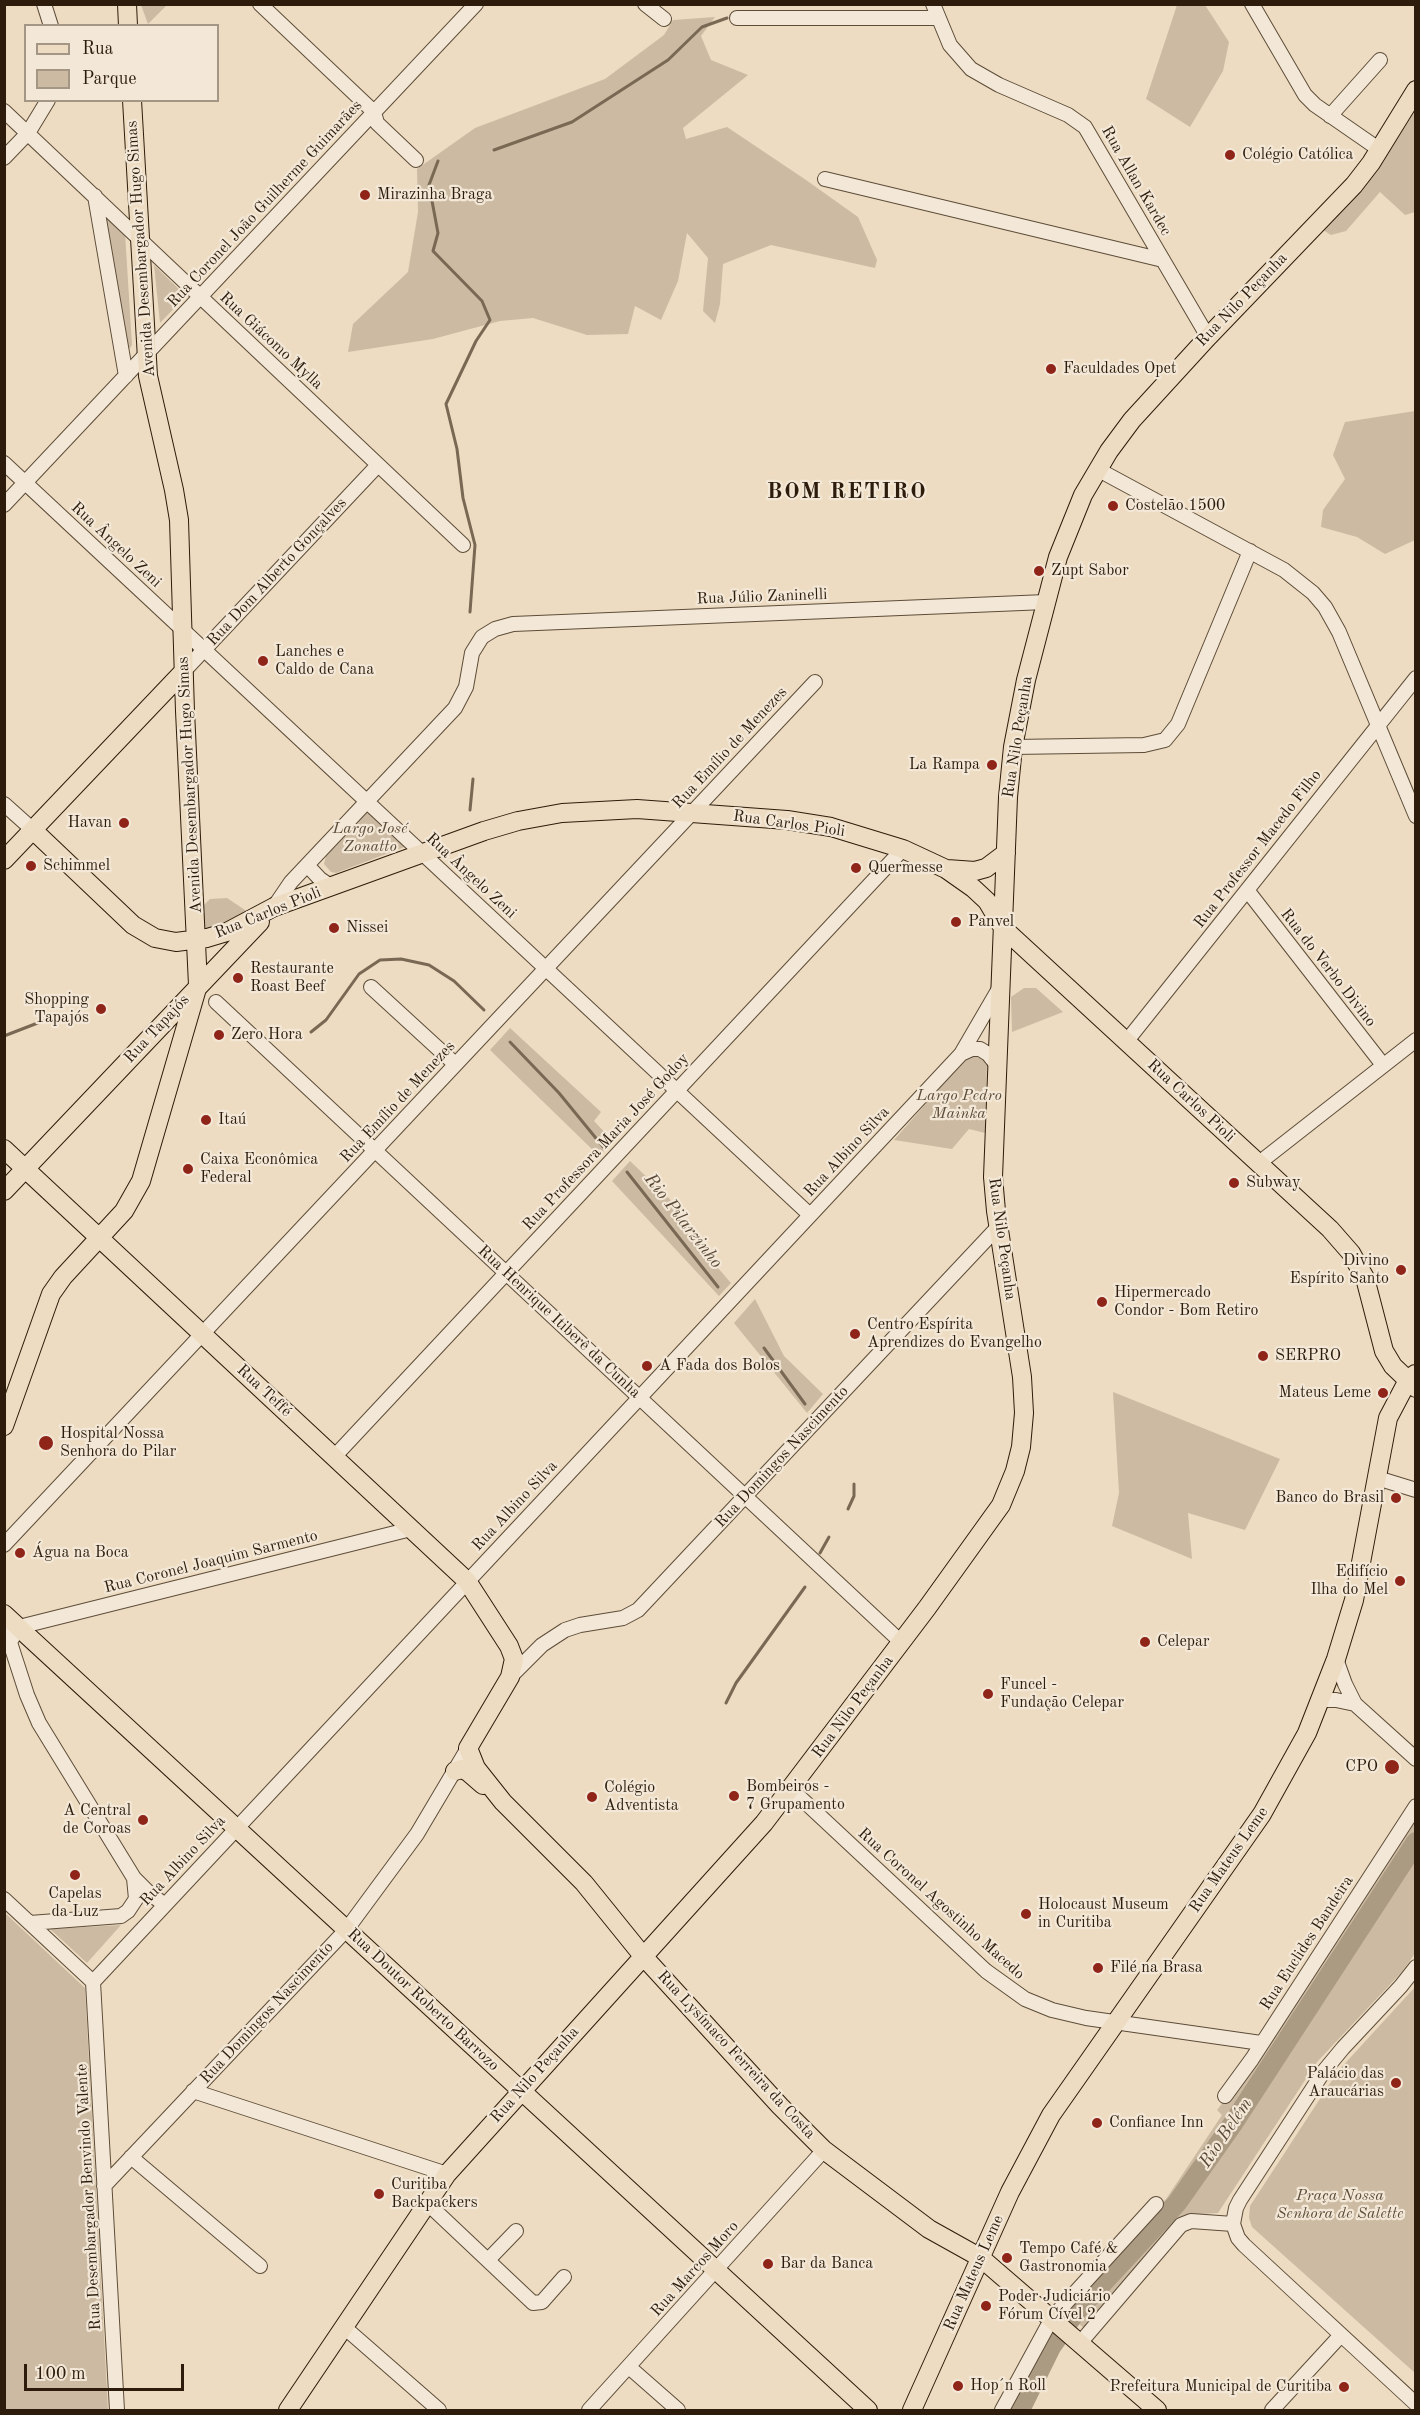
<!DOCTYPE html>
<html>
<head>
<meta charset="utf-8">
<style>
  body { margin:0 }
  #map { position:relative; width:1420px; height:2415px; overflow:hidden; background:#eddcc1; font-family:"Old Standard TT",serif }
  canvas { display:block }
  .frame { position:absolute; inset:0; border:6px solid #2d1c0b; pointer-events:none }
  .legend { position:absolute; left:24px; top:24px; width:195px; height:78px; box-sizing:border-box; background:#f3e8d7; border:2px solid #a49685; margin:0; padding:8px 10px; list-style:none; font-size:18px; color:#2d1c0b }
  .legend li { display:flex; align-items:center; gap:12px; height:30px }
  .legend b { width:30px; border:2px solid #a49685 }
  .scale { position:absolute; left:24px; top:2364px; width:160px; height:27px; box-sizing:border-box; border:3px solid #2d1c0b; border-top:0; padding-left:8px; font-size:18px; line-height:21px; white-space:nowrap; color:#2d1c0b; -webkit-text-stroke:4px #f3e8d7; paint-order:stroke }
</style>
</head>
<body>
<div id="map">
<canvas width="1420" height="2415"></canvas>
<div class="frame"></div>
<ul class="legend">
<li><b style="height:8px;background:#eddcc1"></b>Rua</li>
<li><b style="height:16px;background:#ccbba2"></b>Parque</li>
</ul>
<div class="scale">100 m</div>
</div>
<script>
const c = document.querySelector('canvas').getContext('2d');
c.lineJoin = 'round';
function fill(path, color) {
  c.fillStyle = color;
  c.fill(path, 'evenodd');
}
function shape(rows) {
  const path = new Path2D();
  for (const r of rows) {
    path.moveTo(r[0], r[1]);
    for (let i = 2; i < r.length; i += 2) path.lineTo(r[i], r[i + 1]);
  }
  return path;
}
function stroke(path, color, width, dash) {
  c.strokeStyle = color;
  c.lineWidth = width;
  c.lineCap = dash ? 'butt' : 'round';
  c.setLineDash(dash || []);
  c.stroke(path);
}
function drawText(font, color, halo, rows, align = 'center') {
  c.font = font + ' "Old Standard TT",serif';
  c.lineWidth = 4.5;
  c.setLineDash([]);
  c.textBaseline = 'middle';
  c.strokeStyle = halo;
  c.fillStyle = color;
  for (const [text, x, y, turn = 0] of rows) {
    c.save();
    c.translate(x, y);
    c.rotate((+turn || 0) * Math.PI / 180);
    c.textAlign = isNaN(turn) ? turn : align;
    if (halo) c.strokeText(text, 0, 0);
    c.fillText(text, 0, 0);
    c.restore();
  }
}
const green = shape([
  [141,5,141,4,167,5,148,24],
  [1177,5,1205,5,1229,42,1223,71,1190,127,1146,99],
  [715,17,701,36,711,60,748,75,683,128,686,139,727,127,806,180,858,217,877,260,875,268,771,245,723,264,720,304,715,323,703,311,708,258,687,233,678,281,661,320,635,306,628,334,587,335,533,318,500,321,433,339,348,352,353,324,408,272,418,212,417,169,475,128,605,79,664,35,673,20],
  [1415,104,1415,212,1405,215,1380,192,1346,231,1331,235,1323,230],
  [102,211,125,233,132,345,126,354],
  [154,265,186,296,160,323],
  [1415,411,1415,540,1385,554,1357,537,1321,527,1323,510,1345,479,1333,455,1345,422],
  [369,810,407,846,336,873,331,872,324,864,326,856],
  [227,898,248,912,203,934,202,907,210,899],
  [1024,988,1036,988,1063,1012,1012,1032,1011,997],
  [510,1028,601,1112,594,1121,613,1141,599,1156,490,1050],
  [973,1055,980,1056,987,1063,985,1133,969,1129,952,1149,894,1140,966,1058],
  [630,1161,679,1208,673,1216,731,1283,719,1296,612,1181],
  [755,1299,784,1356,823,1394,807,1413,734,1323],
  [1113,1392,1280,1459,1245,1530,1188,1513,1192,1559,1112,1526,1119,1493],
  [1415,1814,1416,1951,1412,1958,1400,1974,1317,2062,1218,2213,1184,2215,1085,2329,1067,2314,1166,2199,1222,2115,1217,2110,1264,2049],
  [5,1913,85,1988,108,2410,5,2410],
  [121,1925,87,1963,50,1929],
  [1415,1987,1415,2373,1252,2227,1249,2218,1250,2206,1338,2071]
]);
const stream = shape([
  [494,150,572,122,668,60,702,27,727,18],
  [438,161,429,185,438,233,433,251,482,301,490,320,476,341,446,404,457,449,463,498,475,545,470,612],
  [470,810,473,779],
  [311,1032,326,1020,359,974,380,960,401,959,429,965,454,981,484,1010],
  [4,1036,48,1019],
  [510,1042,559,1093,604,1148],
  [627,1172,718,1287],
  [764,1348,805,1404],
  [848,1509,854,1496,854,1484],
  [820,1553,829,1537],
  [726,1703,736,1683,805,1587]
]);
const river = shape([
  [1020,2410,1051,2347,1075,2313,1177,2203,1232,2125,1416,1842]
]);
const minor = shape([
  [44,4,51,26],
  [260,4,374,112,377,123,416,160],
  [645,4,664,19],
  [933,4,950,45,971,69,999,85,1068,115,1085,127,1208,337],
  [1252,4,1305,95,1315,105,1380,150],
  [737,18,937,18],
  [4,111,463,545],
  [1330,116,1380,60],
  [4,158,28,133,48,100],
  [825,179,1163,260],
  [95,196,126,376],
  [4,463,810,1215],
  [1097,469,1284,570,1313,593,1325,607,1339,632,1416,816],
  [4,505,476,4],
  [184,671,378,465],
  [1013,747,1144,745,1165,740,1178,724,1250,551],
  [4,804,33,830],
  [307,865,320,879,332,887],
  [1247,890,1383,1065],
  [274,907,291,882,455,708,466,687,472,653,482,637,495,629,513,624,1046,602],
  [371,987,455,1064],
  [216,1002,901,1642],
  [1126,1042,1416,678],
  [961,1054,972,1049,980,1049,988,1054,996,1064],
  [1259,1163,1416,1040],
  [334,1457,903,849],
  [1377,1478,1416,1490],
  [4,1545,815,682],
  [4,1624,27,1695,39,1723,134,1878,149,1893,165,1905],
  [10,1642,19,1627,411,1529],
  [1336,1659,1345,1684,1355,1704,1416,1759],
  [510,1677,542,1645,565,1630,580,1625,623,1618,638,1610,998,1227],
  [1321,1700,1336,1700,1355,1704],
  [791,1789,986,1971,1025,1999,1052,2010,1086,2018,1261,2043],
  [4,1899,93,1982],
  [30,1923,121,1916,128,1911,136,1899,134,1878],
  [1416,1967,1401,1986,1343,2048,1324,2071,1240,2200,1236,2208,1233,2224,1238,2238,1244,2245,1416,2404],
  [93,1982,961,1054,1000,987],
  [93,1982,117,2410],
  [193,2091,447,2174],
  [1225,2096,1252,2059,1416,1806],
  [131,2157,260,2266],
  [104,2186,347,1929,417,1834,468,1748],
  [427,2203,533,2303,542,2302,564,2277],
  [488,2260,516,2231],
  [344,2327,439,2410],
  [1080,2343,1181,2225,1191,2221,1233,2224],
  [629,2367,678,2410],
  [589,2410,824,2150],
  [1002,2410,1052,2318,1156,2204],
  [1272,2410,1341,2335]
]);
const major = shape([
  [127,4,128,26],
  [33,830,133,925,155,938,176,942,207,938,227,932,274,907,484,831,518,821,562,813,637,809,787,820,831,827,903,849,946,869,973,888,987,901,1003,928,1330,1229,1351,1253,1365,1278,1384,1351,1393,1366,1416,1388],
  [4,860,184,671],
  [947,869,975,871,986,868,1006,853],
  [4,1149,467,1581,509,1646,514,1659,510,1677,468,1748,476,1768,503,1802,584,1883,643,1956,780,2106,824,2150,929,2229,981,2258,1157,2410],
  [4,1191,260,922],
  [4,1426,51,1294,63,1277,124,1211,141,1181,198,985,185,711,179,520,174,490,148,376,132,100],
  [4,1614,868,2410],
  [455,1771,462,1769,468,1772,483,1785],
  [288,2410,447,2174,764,1823,927,1608,1001,1505,1015,1471,1021,1447,1024,1413,1022,1377,996,1211,993,1177,1008,797,1013,747,1026,680,1058,557,1083,495,1109,451,1132,420,1208,337,1354,185,1371,163,1416,90],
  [912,2410,1010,2192,1051,2115,1262,1814,1307,1733,1336,1659,1354,1600,1388,1418,1407,1382,1415,1374]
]);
const markers = [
  [1230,155,6,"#8f2418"],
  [365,195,6,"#8f2418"],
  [1051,369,6,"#8f2418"],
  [1113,506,6,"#8f2418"],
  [1039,571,6,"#8f2418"],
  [263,661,6,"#8f2418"],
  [992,765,6,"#8f2418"],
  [124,823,6,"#8f2418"],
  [31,866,6,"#8f2418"],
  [856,868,6,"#8f2418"],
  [956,922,6,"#8f2418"],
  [334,928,6,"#8f2418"],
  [238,978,6,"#8f2418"],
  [101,1009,6,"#8f2418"],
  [219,1035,6,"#8f2418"],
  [206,1120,6,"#8f2418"],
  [188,1169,6,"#8f2418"],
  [1234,1183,6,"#8f2418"],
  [1401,1270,6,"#8f2418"],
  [1102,1302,6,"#8f2418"],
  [855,1334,6,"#8f2418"],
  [1263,1356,6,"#8f2418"],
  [647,1366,6,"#8f2418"],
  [1383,1393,6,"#8f2418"],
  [46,1443,8,"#8f2418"],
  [1396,1498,6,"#8f2418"],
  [20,1553,6,"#8f2418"],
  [1400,1581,6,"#8f2418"],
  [1145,1642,6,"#8f2418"],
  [988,1694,6,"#8f2418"],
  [1392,1767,8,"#8f2418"],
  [734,1796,6,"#8f2418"],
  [592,1797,6,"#8f2418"],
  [143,1820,6,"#8f2418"],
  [75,1875,6,"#8f2418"],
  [1026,1914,6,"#8f2418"],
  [1098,1968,6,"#8f2418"],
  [1396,2083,6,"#8f2418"],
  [1097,2123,6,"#8f2418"],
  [379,2194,6,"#8f2418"],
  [1007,2258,6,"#8f2418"],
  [768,2264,6,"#8f2418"],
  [986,2306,6,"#8f2418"],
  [958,2386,6,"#8f2418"],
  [1344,2387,6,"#8f2418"]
];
const poiNames = [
  ["Colégio Católica",1242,155],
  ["Mirazinha Braga",377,195],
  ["Faculdades Opet",1063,369],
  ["Costelão 1500",1125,506],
  ["Zupt Sabor",1051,571],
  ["Lanches e",275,652],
  ["Caldo de Cana",275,670],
  ["La Rampa",980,765,"right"],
  ["Havan",112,823,"right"],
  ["Schimmel",43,866],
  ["Quermesse",868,868],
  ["Panvel",968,922],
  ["Nissei",346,928],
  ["Restaurante",250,969],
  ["Roast Beef",250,987],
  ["Shopping",89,1000,"right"],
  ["Tapajós",89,1018,"right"],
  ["Zero Hora",231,1035],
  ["Itaú",218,1120],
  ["Caixa Econômica",200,1160],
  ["Federal",200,1178],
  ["Subway",1246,1183],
  ["Divino",1389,1261,"right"],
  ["Espírito Santo",1389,1279,"right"],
  ["Hipermercado",1114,1293],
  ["Condor - Bom Retiro",1114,1311],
  ["Centro Espírita",867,1325],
  ["Aprendizes do Evangelho",867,1343],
  ["SERPRO",1275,1356],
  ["A Fada dos Bolos",659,1366],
  ["Mateus Leme",1371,1393,"right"],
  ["Hospital Nossa",60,1434],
  ["Senhora do Pilar",60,1452],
  ["Banco do Brasil",1384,1498,"right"],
  ["Água na Boca",32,1553],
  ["Edifício",1388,1572,"right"],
  ["Ilha do Mel",1388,1590,"right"],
  ["Celepar",1157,1642],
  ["Funcel -",1000,1685],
  ["Fundação Celepar",1000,1703],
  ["CPO",1378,1767,"right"],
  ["Bombeiros -",746,1787],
  ["7 Grupamento",746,1805],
  ["Colégio",604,1788],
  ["Adventista",604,1806],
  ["A Central",131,1811,"right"],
  ["de Coroas",131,1829,"right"],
  ["Capelas",75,1894,"center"],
  ["da Luz",75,1912,"center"],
  ["Holocaust Museum",1038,1905],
  ["in Curitiba",1038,1923],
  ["Filé na Brasa",1110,1968],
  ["Palácio das",1384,2074,"right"],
  ["Araucárias",1384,2092,"right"],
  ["Confiance Inn",1109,2123],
  ["Curitiba",391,2185],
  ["Backpackers",391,2203],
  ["Tempo Café &",1019,2249],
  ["Gastronomia",1019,2267],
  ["Bar da Banca",780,2264],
  ["Poder Judiciário",998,2297],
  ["Fórum Cível 2",998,2315],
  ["Hop´n Roll",970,2386],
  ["Prefeitura Municipal de Curitiba",1332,2387,"right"]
];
const streetNames = [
  ["Rua Allan Kardec",1136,181,60],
  ["Rua Coronel João Guilherme Guimarães",265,204,-47],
  ["Avenida Desembargador Hugo Simas",141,249,-94],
  ["Rua Nilo Peçanha",1242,300,-46],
  ["Rua Giácomo Mylla",271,341,43],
  ["Rua Ângelo Zeni",116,545,43],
  ["Rua Dom Alberto Gonçalves",277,572,-47],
  ["Rua Júlio Zaninelli",762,597,-2],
  ["Rua Nilo Peçanha",1018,737,-81],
  ["Rua Emílio de Menezes",730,748,-47],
  ["Avenida Desembargador Hugo Simas",190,785,-93],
  ["Rua Carlos Pioli",789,824,8],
  ["Rua Professor Macedo Filho",1258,849,-52],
  ["Rua Ângelo Zeni",471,876,43],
  ["Rua Carlos Pioli",268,913,-22],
  ["Rua do Verbo Divino",1328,968,52],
  ["Rua Tapajós",157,1029,-47],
  ["Rua Carlos Pioli",1191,1101,43],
  ["Rua Emílio de Menezes",398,1102,-47],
  ["Rua Professora Maria José Godoy",606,1142,-47],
  ["Rua Albino Silva",847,1152,-47],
  ["Rua Nilo Peçanha",1002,1239,82],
  ["Rua Henrique Itiberê da Cunha",559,1322,43],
  ["Rua Teffé",264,1391,43],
  ["Rua Domingos Nascimento",782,1457,-47],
  ["Rua Albino Silva",515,1506,-47],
  ["Rua Coronel Joaquim Sarmento",211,1562,-14],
  ["Rua Nilo Peçanha",853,1707,-53],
  ["Rua Mateus Leme",1229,1860,-55],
  ["Rua Albino Silva",183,1861,-47],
  ["Rua Coronel Agostinho Macedo",941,1904,42],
  ["Rua Euclides Bandeira",1307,1943,-57],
  ["Rua Doutor Roberto Barrozo",423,2000,43],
  ["Rua Domingos Nascimento",267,2013,-47],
  ["Rua Lysímaco Ferreira da Costa",736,2055,47],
  ["Rua Nilo Peçanha",535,2075,-48],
  ["Rua Desembargador Benvindo Valente",89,2197,-93],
  ["Rua Marcos Moro",695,2269,-48],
  ["Rua Mateus Leme",974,2273,-66]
];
const parkNames = [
  ["Largo José",370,829],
  ["Zonatto",370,847],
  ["Largo Pedro",959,1096],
  ["Mainka",959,1114],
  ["Praça Nossa",1340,2196],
  ["Senhora de Salette",1340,2214]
];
const waterNames = [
  ["Rio Pilarzinho",683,1221,52],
  ["Rio Belém",1226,2133,-56]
];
const districtNames = [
  ["BOM RETIRO",847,492]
];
fill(green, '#ccbba2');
stroke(stream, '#796853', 3);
stroke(river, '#ac9b83', 20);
stroke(minor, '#5d4c38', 16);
stroke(major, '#2d1c0b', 20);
stroke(minor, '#f3e8d7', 14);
stroke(major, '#eddcc1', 18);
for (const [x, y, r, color] of markers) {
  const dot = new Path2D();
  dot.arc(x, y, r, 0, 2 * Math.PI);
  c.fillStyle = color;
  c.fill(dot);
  stroke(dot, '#f3e8d7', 2);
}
drawText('16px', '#2d1c0b', '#f3e8d7', poiNames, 'left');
drawText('16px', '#2d1c0b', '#f3e8d7', streetNames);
drawText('italic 16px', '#5d4c38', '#f3e8d7', parkNames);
drawText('italic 18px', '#594835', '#f3e8d7', waterNames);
c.letterSpacing = '1.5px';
drawText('bold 22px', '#2d1c0b', '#f3e8d7', districtNames);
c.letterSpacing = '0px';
</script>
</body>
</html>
